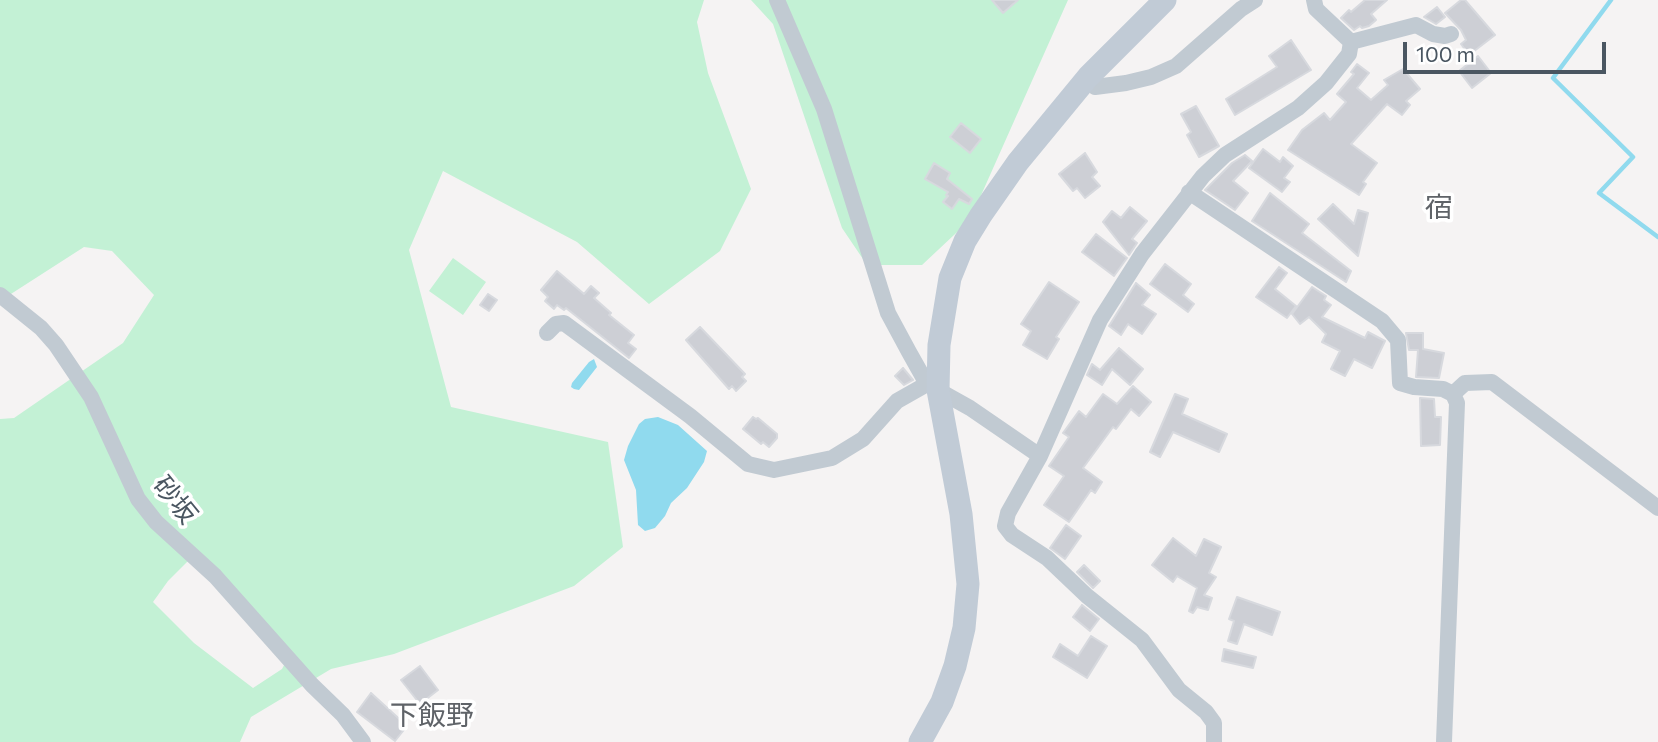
<!DOCTYPE html>
<html>
<head>
<meta charset="utf-8">
<style>
  body { margin:0 }
  #map { position:relative; width:1658px; height:742px; overflow:hidden; background:#f5f3f3; font-family:Commissioner,sans-serif }
  canvas { display:block }
  .scale { position:absolute; left:1403px; top:42px; width:203px; height:32px; box-sizing:border-box; border:4px solid #4a5661; border-top:0; padding-left:9px; font-size:21px; line-height:24px; white-space:nowrap; color:#4a5661; -webkit-text-stroke:5px #fff; paint-order:stroke }
</style>
</head>
<body>
<div id="map">
<canvas width="1658" height="742"></canvas>
<div class="scale">100 m</div>
</div>
<script>
const c = document.querySelector('canvas').getContext('2d');
c.lineJoin = 'round';
function fill(path, color) {
  c.fillStyle = color;
  c.fill(path, 'evenodd');
}
function shape(rows) {
  const path = new Path2D();
  for (const r of rows) {
    path.moveTo(r[0], r[1]);
    for (let i = 2; i < r.length; i += 2) path.lineTo(r[i], r[i + 1]);
  }
  return path;
}
function stroke(path, color, width, dash) {
  c.strokeStyle = color;
  c.lineWidth = width;
  c.lineCap = dash ? 'butt' : 'round';
  c.setLineDash(dash || []);
  c.stroke(path);
}
function drawText(font, color, halo, rows, align = 'center') {
  c.font = font + ' Commissioner,"Noto Sans JP",sans-serif';
  c.lineWidth = 7;
  c.setLineDash([]);
  c.textBaseline = 'middle';
  c.strokeStyle = halo;
  c.fillStyle = color;
  for (const [text, x, y, turn = 0] of rows) {
    c.save();
    c.translate(x, y);
    c.rotate((+turn || 0) * Math.PI / 180);
    c.textAlign = isNaN(turn) ? turn : align;
    if (halo) c.strokeText(text, 0, 0);
    c.fillText(text, 0, 0);
    c.restore();
  }
}
const green = shape([
  [0,0,704,0,697,22,708,73,751,189,720,251,649,304,577,242,443,171,409,250,451,407,608,442,623,547,574,586,394,654,331,669,251,717,240,742,0,742,0,419,14,418,123,343,154,295,112,251,84,247,0,301],
  [197,552,291,652,282,669,253,688,194,643,153,602,168,581],
  [751,0,1068,0,970,220,922,265,867,265,842,228,773,24],
  [453,258,486,282,463,315,429,291]
]);
const water = shape([
  [594,359,597,367,579,390,574,389,571,387,572,383,589,362],
  [658,417,678,425,707,451,704,462,687,488,671,503,665,516,655,528,645,531,638,525,636,490,624,460,628,446,639,424,645,419]
]);
const stream = shape([
  [1611,0,1553,78,1633,157,1599,193,1658,237]
]);
const building = shape([
  [992,0,1018,0,1003,13,992,0],
  [1365,0,1387,0,1371,14,1376,20,1369,26,1362,28,1360,26,1354,30,1341,18,1349,10,1351,12,1365,0],
  [1461,0,1465,0,1495,35,1469,55,1461,44,1466,40,1461,30,1445,13,1461,0],
  [1437,7,1445,17,1436,24,1424,17,1437,7],
  [1291,40,1311,70,1235,115,1226,99,1277,67,1269,56,1291,40],
  [1478,56,1491,73,1472,88,1459,71,1478,56],
  [1357,64,1369,73,1357,88,1371,100,1388,85,1384,80,1403,69,1420,89,1406,101,1410,105,1402,115,1387,104,1351,144,1377,163,1363,182,1366,184,1359,195,1288,150,1302,130,1324,113,1330,120,1346,102,1337,94,1354,74,1351,72,1357,64],
  [1196,106,1219,146,1199,157,1187,135,1191,132,1181,114,1196,106],
  [961,123,981,139,970,153,950,137,961,123],
  [1263,149,1280,162,1283,157,1293,166,1284,178,1290,182,1282,192,1249,168,1263,149],
  [1085,153,1097,172,1092,177,1100,186,1085,198,1077,188,1073,191,1059,174,1085,153],
  [1245,155,1252,161,1233,181,1248,193,1235,210,1205,190,1232,163,1245,155],
  [934,163,950,173,947,179,972,199,969,204,959,199,952,209,943,202,948,196,946,195,948,192,925,179,934,163],
  [1270,193,1309,224,1302,233,1351,271,1346,282,1252,221,1270,193],
  [1333,204,1354,224,1358,210,1368,213,1358,256,1318,219,1333,204],
  [1130,207,1147,221,1132,239,1137,243,1129,255,1103,222,1112,211,1121,218,1130,207],
  [1096,234,1127,258,1114,276,1082,252,1096,234],
  [1165,264,1191,284,1183,295,1194,304,1188,312,1150,284,1165,264],
  [1279,267,1287,273,1275,289,1296,306,1287,318,1256,297,1279,267],
  [557,271,584,294,591,286,599,293,594,298,611,313,609,315,634,335,628,343,636,349,629,358,566,308,564,310,557,305,554,309,545,301,548,297,541,290,557,271],
  [1049,282,1079,302,1056,337,1059,339,1047,359,1023,345,1031,331,1021,324,1049,282],
  [1136,283,1150,295,1142,305,1156,314,1142,334,1128,324,1121,335,1109,326,1136,283],
  [1312,287,1326,296,1324,300,1331,305,1322,317,1365,338,1368,332,1385,341,1372,368,1354,359,1345,376,1331,369,1340,351,1322,342,1326,334,1309,317,1300,324,1292,314,1312,287],
  [488,294,497,300,489,311,480,305,488,294],
  [700,327,745,374,742,377,746,381,736,391,732,386,729,389,686,340,700,327],
  [1406,333,1423,333,1423,349,1444,353,1439,378,1416,377,1418,350,1409,350,1406,333],
  [1119,348,1143,369,1130,385,1112,369,1102,385,1087,375,1092,364,1100,370,1119,348],
  [903,368,913,380,904,385,895,376,903,368],
  [1133,386,1151,402,1139,416,1131,409,1116,429,1113,427,1083,468,1102,482,1095,493,1091,490,1069,522,1044,505,1064,476,1049,466,1069,437,1063,433,1079,411,1086,417,1103,394,1117,404,1133,386],
  [1175,394,1188,399,1182,414,1227,434,1219,452,1173,432,1160,457,1150,452,1175,394],
  [1420,398,1434,399,1435,417,1441,417,1440,445,1421,446,1420,398],
  [753,417,756,419,758,418,777,434,777,438,769,447,763,442,761,444,743,429,753,417],
  [1066,525,1081,536,1065,559,1050,548,1066,525],
  [1173,538,1196,556,1204,539,1221,547,1209,573,1216,577,1204,595,1212,598,1208,610,1197,607,1193,613,1189,611,1197,588,1177,576,1173,582,1152,565,1173,538],
  [1084,565,1100,581,1093,588,1077,572,1084,565],
  [1237,597,1280,612,1272,635,1244,624,1237,644,1228,641,1234,621,1229,619,1237,597],
  [1082,605,1099,619,1090,631,1073,617,1082,605],
  [1091,636,1107,646,1087,678,1053,657,1060,644,1078,656,1091,636],
  [1224,649,1256,657,1253,668,1222,661,1224,649],
  [420,666,438,690,420,704,401,680,420,666],
  [371,693,407,726,395,741,357,712,371,693]
]);
const street = shape([
  [777,0,824,109,888,313,909,352,927,384,970,408,1040,456],
  [1351,42,1416,25,1433,34,1445,36,1451,34],
  [1088,77,1095,87,1126,83,1151,77,1176,66,1241,9,1255,0],
  [1189,192,1382,321,1398,340,1400,383,1414,387,1443,389,1453,394,1457,403,1444,742],
  [0,295,41,328,56,345,91,397,138,499,156,522,215,576,312,685,343,715,363,742],
  [547,333,556,324,564,323,690,416,748,464,774,470,832,458,863,439,897,401,927,384],
  [1453,394,1465,383,1492,382,1658,508],
  [1214,742,1214,723,1206,712,1179,690,1142,640,1087,596,1047,558,1012,535,1005,526,1008,513,1040,456,1100,320,1142,254,1203,176,1225,155,1298,108,1326,83,1349,54,1351,42,1316,9,1314,0]
]);
const secondary = shape([
  [920,742,942,702,955,666,964,628,968,584,961,514,938,390,939,345,950,278,965,241,981,215,1018,162,1088,77,1165,0]
]);
const streetNames = [
  ["砂坂",175,500,51]
];
const neighbourhoodNames = [
  ["宿",1439,208],
  ["下飯野",432,716]
];
fill(green, '#c3f1d5');
fill(water, '#90daee');
stroke(stream, '#90daee', 4.5);
fill(building, '#cdcfd5');
stroke(building, '#d7d9de', 2);
stroke(street, '#c1cad2', 16);
stroke(secondary, '#c1cbd6', 23);
drawText('26px', '#4a5661', '#fff', streetNames);
drawText('28px', '#5f6368', '#fff', neighbourhoodNames);
</script>
</body>
</html>
